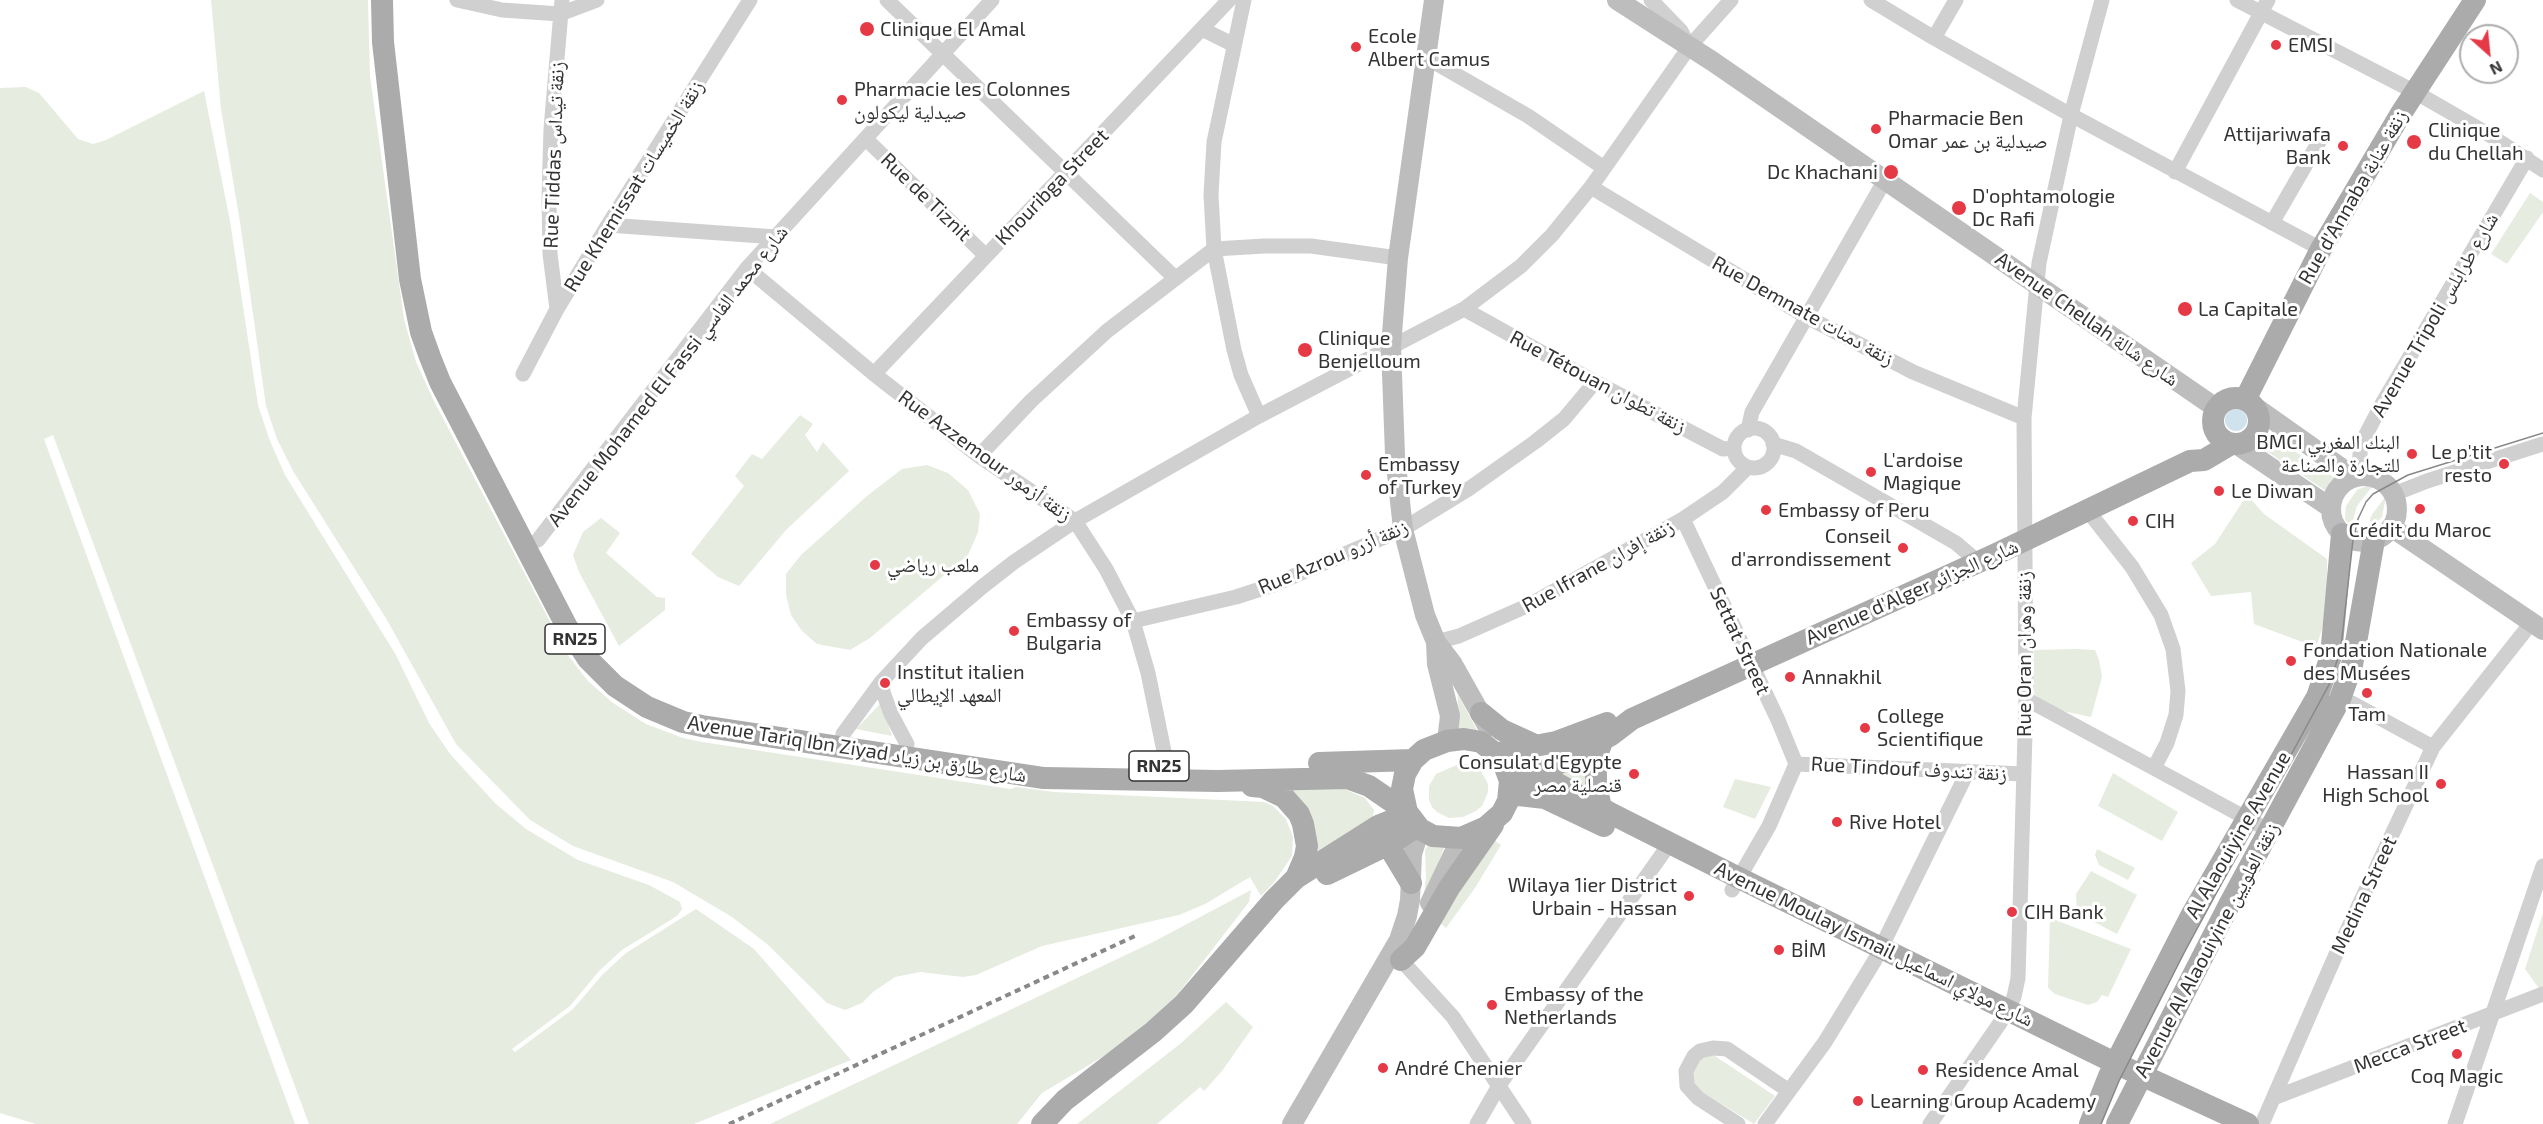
<!DOCTYPE html>
<html>
<head>
<meta charset="utf-8">
<style>
  body { margin:0 }
  #map { position:relative; width:2543px; height:1124px; overflow:hidden; background:#fff; font-family:"Exo 2",sans-serif }
  canvas { display:block }
  .north { position:absolute; left:2459px; top:24px; width:60px; height:60px; box-sizing:border-box; background:#fff; border:2px solid #adadad; border-radius:50%; rotate:153deg; font-size:16px; font-weight:700; line-height:24px; text-align:center; color:#333 }
  .north::after { content:''; display:block; margin:auto; width:21px; height:27px; background:#e63946; clip-path:polygon(50% 0,100% 100%,50% 72%,0 100%) }
</style>
</head>
<body>
<div id="map">
<canvas width="2543" height="1124"></canvas>
<div class="north">N</div>
</div>
<script>
const c = document.querySelector('canvas').getContext('2d');
c.lineJoin = 'round';
function fill(path, color) {
  c.fillStyle = color;
  c.fill(path, 'evenodd');
}
function shape(rows) {
  const path = new Path2D();
  for (const r of rows) {
    if (r.length === 3) {
      path.moveTo(r[0] + r[2], r[1]);
      path.arc(r[0], r[1], r[2], 0, 2 * Math.PI);
      continue;
    }
    path.moveTo(r[0], r[1]);
    for (let i = 2; i < r.length; i += 2) path.lineTo(r[i], r[i + 1]);
  }
  return path;
}
function stroke(path, color, width, dash) {
  c.strokeStyle = color;
  c.lineWidth = width;
  c.lineCap = dash ? 'butt' : 'round';
  c.setLineDash(dash || []);
  c.stroke(path);
}
function drawText(font, color, halo, rows, align = 'center') {
  c.font = font + ' "Exo 2","Noto Naskh Arabic",sans-serif';
  c.lineWidth = 6;
  c.setLineDash([]);
  c.textBaseline = 'middle';
  c.strokeStyle = halo;
  c.fillStyle = color;
  for (const [text, x, y, turn = 0] of rows) {
    c.save();
    c.translate(x, y);
    c.rotate((+turn || 0) * Math.PI / 180);
    c.textAlign = isNaN(turn) ? turn : align;
    if (halo) c.strokeText(text, 0, 0);
    c.fillText(text, 0, 0);
    c.restore();
  }
}
const green = shape([
  [211,0,368,0,370,76,404,319,416,362,435,403,567,654,588,681,613,703,646,724,683,738,702,742,1011,789,1016,787,1054,792,1264,802,1273,806,1286,819,1293,837,1292,856,1275,881,1261,896,1250,877,1205,904,1179,915,1042,946,976,975,963,977,920,972,895,977,873,992,862,1003,845,1010,827,1003,767,944,732,917,673,882,573,846,530,820,456,744,387,620,293,471,277,439,266,406,240,222,221,109],
  [26,87,39,93,78,139,93,144,106,140,204,91,230,221,258,405,270,441,285,475,396,655,429,723,450,754,495,803,526,829,578,860,649,885,680,902,682,909,677,916,622,950,599,971,570,1006,512,1049,515,1052,573,1009,603,974,626,953,696,909,754,949,851,1060,694,1124,309,1124,53,435,44,439,295,1124,36,1124,0,1113,0,88],
  [2530,193,2543,202,2543,212,2507,264,2491,254],
  [800,415,813,424,805,435,817,452,823,442,849,471,786,530,739,586,718,577,691,554,744,486,735,476,752,454,762,459],
  [2273,437,2335,478,2326,491,2265,450],
  [927,465,948,473,968,490,980,514,978,532,968,555,870,638,850,650,817,644,802,631,791,615,786,595,786,574,801,555,867,496,902,469],
  [2367,486,2372,487,2357,506,2351,527,2345,519,2346,506,2357,490],
  [2247,495,2264,514,2327,559,2327,614,2316,647,2254,624,2251,592,2211,596,2191,563,2215,544],
  [2386,496,2382,517,2367,532,2371,516],
  [601,518,620,533,606,553,657,597,665,598,665,610,619,646,579,572,573,555,583,532],
  [2075,649,2095,650,2099,660,2102,677,2091,717,2044,707,2035,695,2031,685,2034,650],
  [1458,695,1477,730,1456,735],
  [881,703,892,736,856,729],
  [1590,754,1590,795,1552,772],
  [1459,764,1467,764,1481,771,1488,784,1488,792,1482,806,1476,811,1463,817,1449,818,1437,812,1432,807,1429,800,1429,786,1436,774],
  [2113,773,2178,812,2162,841,2098,806],
  [1735,779,1771,787,1755,819,1723,807],
  [1335,785,1365,798,1374,810,1372,819,1312,857,1290,790],
  [1492,839,1501,845,1475,888,1446,928,1436,919],
  [1428,846,1444,848,1423,903,1426,876,1425,850],
  [2097,849,2135,868,2128,880,2099,865,2095,855],
  [2091,871,2137,895,2117,934,2077,913,2076,894],
  [1251,890,1249,902,1177,995,1124,1044,1042,1093,1017,1124,770,1124,1153,942],
  [2543,913,2543,990,2541,991,2525,969],
  [2050,918,2131,949,2108,997,2102,995,2097,1002,2088,1005,2055,994,2048,988],
  [1226,1002,1253,1027,1222,1071,1204,1091,1200,1087,1157,1124,1077,1124,1180,1044],
  [1708,1055,1715,1056,1775,1096,1754,1124,1694,1087,1692,1071,1701,1057]
]);
const water = shape([
  [2236,420,11]
]);
const street = shape([
  [457,0,502,10,560,14,597,0],
  [887,0,1175,278],
  [1244,0,1214,142,1211,195,1214,249,1234,350,1241,375,1259,416],
  [1651,0,1681,31,1688,44],
  [1871,0,1934,38,2071,115,2321,249],
  [2237,0,2415,92,2488,134,2543,170],
  [1202,29,1234,45],
  [1934,38,1956,0],
  [1427,58,1528,116,1604,168],
  [866,139,986,256],
  [2175,172,2268,0],
  [1591,187,1807,317,1913,372,2024,418],
  [2272,223,2320,140],
  [608,225,776,237],
  [747,268,874,374,979,456,1075,521,1106,569,1133,621,1148,673,1167,766],
  [557,309,550,254,549,198,551,129,562,0],
  [1464,309,1595,382,1723,449,1734,448],
  [523,374,557,309,608,225,750,0],
  [874,374,1229,0],
  [1754,448,20],
  [1748,430,1752,412,1885,180],
  [1773,444,1796,451,1956,543,1978,562],
  [979,456,1031,401,1107,331,1214,249,1264,246,1311,246,1398,258],
  [2358,476,2361,444,2383,402,2527,158],
  [2394,494,2427,481,2543,444],
  [2088,511,2132,567,2161,615,2173,649,2178,691,2176,715,2167,743,2154,768],
  [1683,519,1778,720,1796,764],
  [538,540,747,268,992,0],
  [1133,621,1236,597,1273,585,1403,529,1470,488,1535,442,1564,419,1595,382],
  [1436,642,1459,636,1529,605,1683,519,1723,492,1748,467],
  [882,681,883,692,891,714,907,744],
  [2026,699,2270,831],
  [2340,699,2352,703,2433,747],
  [843,734,882,681,922,638,982,587,1014,562,1075,521,1259,416,1464,309,1521,266,1552,235,1591,187,1690,46,1731,0],
  [1796,764,2023,774],
  [1732,890,1769,826,1796,764],
  [1401,960,1453,1017,1524,1124],
  [2276,1097,2543,994],
  [1477,1124,1500,1084,1670,843],
  [1738,1124,1698,1098,1687,1086,1686,1071,1694,1056,1700,1051,1713,1048,1727,1049,1789,1091],
  [1765,1124,1825,1042,1875,960,1968,771],
  [1930,1124,2000,1023,2014,997,2018,978,2026,699,2024,418,2039,263,2071,115,2102,0],
  [2262,1124,2337,952,2433,747,2532,622],
  [2455,1124,2543,866]
]);
const secondary = shape([
  [1434,0,1398,258,1391,346,1395,455,1403,529,1425,615,1436,642,1452,663,1488,727],
  [1617,0,1712,61,2216,408],
  [2255,407,2354,477],
  [2236,444,2331,508],
  [2364,509,33],
  [2391,527,2543,630],
  [1436,642,1437,664,1450,716,1447,741],
  [1430,903,1461,838],
  [1292,1124,1399,940,1407,916,1410,900,1412,854,1420,829]
]);
const primary = shape([
  [382,0,383,42,410,279,421,332,430,357,440,382,567,627,588,659,615,686,647,707,683,722,702,726,1044,778,1218,781,1347,778,1369,786,1407,812],
  [2236,421,23],
  [2245,400,2321,249,2400,115,2475,0],
  [1481,713,1502,730,1537,746],
  [1464,739,1481,742,1502,759,1510,781,1508,801,1502,813,1486,827,1461,838,1433,836,1420,829,1407,812,1402,789,1405,774,1413,760,1424,750,1447,741,1464,739],
  [1498,753,1556,742,1607,723],
  [1502,759,1522,764,1612,814,1739,878,2115,1063,2248,1124],
  [1319,763,1413,760],
  [1252,786,1263,787,1284,797,1299,814,1303,824,1307,846,1305,857,1296,878],
  [1511,789,1611,735,1632,719,1994,555,2190,461,2204,460,2231,444],
  [1510,794,1545,798,1604,826],
  [1601,808,1596,784,1596,758,1603,739],
  [1388,845,1411,883],
  [1327,874,1393,842,1417,826],
  [1401,960,1415,947,1449,888,1493,825],
  [1042,1124,1065,1100,1153,1032,1184,1004,1274,900,1296,878,1378,826,1408,814],
  [2090,1124,2109,1076,2191,916,2317,697,2331,656,2342,534],
  [2117,1124,2229,905,2340,699,2352,665,2374,540]
]);
const tram = shape([
  [2101,1124,2119,1081,2184,953,2331,681,2341,647,2353,540,2358,519,2366,502,2373,494,2408,475,2543,433]
]);
const rail = shape([
  [729,1124,1135,936]
]);
const markers = [
  [867,29,8,"#e63946"],
  [2276,45,6,"#e63946"],
  [1356,47,6,"#e63946"],
  [842,100,6,"#e63946"],
  [1876,129,6,"#e63946"],
  [2414,142,8,"#e63946"],
  [2343,146,6,"#e63946"],
  [1891,172,8,"#e63946"],
  [1959,208,8,"#e63946"],
  [2185,309,8,"#e63946"],
  [1305,350,8,"#e63946"],
  [2412,454,6,"#e63946"],
  [2504,464,6,"#e63946"],
  [1871,472,6,"#e63946"],
  [1366,475,6,"#e63946"],
  [2219,491,6,"#e63946"],
  [2420,509,6,"#e63946"],
  [1766,510,6,"#e63946"],
  [2133,521,6,"#e63946"],
  [1903,548,6,"#e63946"],
  [875,565,6,"#e63946"],
  [1014,631,6,"#e63946"],
  [2291,661,6,"#e63946"],
  [1790,677,6,"#e63946"],
  [885,683,6,"#e63946"],
  [2367,693,6,"#e63946"],
  [1865,728,6,"#e63946"],
  [1634,774,6,"#e63946"],
  [2441,784,6,"#e63946"],
  [1837,822,6,"#e63946"],
  [1689,896,6,"#e63946"],
  [2012,912,6,"#e63946"],
  [1779,950,6,"#e63946"],
  [1492,1005,6,"#e63946"],
  [2457,1054,6,"#e63946"],
  [1383,1068,6,"#e63946"],
  [1923,1070,6,"#e63946"],
  [1858,1101,6,"#e63946"]
];
const shields = [
  [575,639,60],
  [1159,766,60]
];
const shieldNames = [
  ["RN25",575,639],
  ["RN25",1159,766]
];
const poiNames = [
  ["Clinique El Amal",880,29],
  ["Ecole",1368,36],
  ["Albert Camus",1368,59],
  ["EMSI",2288,45],
  ["Pharmacie les Colonnes",854,89],
  ["صيدلية ليكولون",854,112],
  ["Pharmacie Ben",1888,118],
  ["Omar صيدلية بن عمر",1888,141],
  ["Clinique",2428,130],
  ["du Chellah",2428,153],
  ["Attijariwafa",2331,134,"right"],
  ["Bank",2331,157,"right"],
  ["Dc Khachani",1878,172,"right"],
  ["D'ophtamologie",1972,196],
  ["Dc Rafi",1972,219],
  ["La Capitale",2198,309],
  ["Clinique",1318,338],
  ["Benjelloum",1318,361],
  ["BMCI البنك المغربي",2400,442,"right"],
  ["للتجارة والصناعة",2400,465,"right"],
  ["Le p'tit",2492,452,"right"],
  ["resto",2492,475,"right"],
  ["L'ardoise",1883,460],
  ["Magique",1883,483],
  ["Embassy",1378,464],
  ["of Turkey",1378,487],
  ["Le Diwan",2231,491],
  ["Embassy of Peru",1778,510],
  ["CIH",2145,521],
  ["Crédit du Maroc",2420,530,"center"],
  ["Conseil",1891,536,"right"],
  ["d'arrondissement",1891,559,"right"],
  ["ملعب رياضي",887,565],
  ["Embassy of",1026,620],
  ["Bulgaria",1026,643],
  ["Fondation Nationale",2303,650],
  ["des Musées",2303,673],
  ["Institut italien",897,672],
  ["المعهد الإيطالي",897,695],
  ["Annakhil",1802,677],
  ["Tam",2367,714,"center"],
  ["College",1877,716],
  ["Scientifique",1877,739],
  ["Consulat d'Egypte",1622,762,"right"],
  ["قنصلية مصر",1622,785,"right"],
  ["Hassan II",2429,772,"right"],
  ["High School",2429,795,"right"],
  ["Rive Hotel",1849,822],
  ["Wilaya 1ier District",1677,885,"right"],
  ["Urbain - Hassan",1677,908,"right"],
  ["CIH Bank",2024,912],
  ["BİM",1791,950],
  ["Embassy of the",1504,994],
  ["Netherlands",1504,1017],
  ["André Chenier",1395,1068],
  ["Residence Amal",1935,1070],
  ["Coq Magic",2457,1076,"center"],
  ["Learning Group Academy",1870,1101]
];
const streetNames = [
  ["Rue Tiddas زنقة تيداس",554,155,-88],
  ["Rue Khemissat زنقة الخميسات",634,186,-58],
  ["Khouribga Street",1052,187,-46],
  ["Rue de Tiznit",926,197,44],
  ["Rue d'Annaba زنقة عنابة",2353,197,-60],
  ["Rue Demnate زنقة دمنات",1803,311,29],
  ["Avenue Tripoli شارع طرابلس",2435,315,-60],
  ["Avenue Chellah شارع شالة",2087,319,35],
  ["Avenue Mohamed El Fassi شارع محمد الفاسي",668,376,-52],
  ["Rue Tétouan زنقة تطوان",1598,382,28],
  ["Rue Azzemour زنقة أزمور",985,456,36],
  ["Rue Azrou زنقة أزرو",1333,557,-23],
  ["Rue Ifrane زنقة إفران",1598,566,-29],
  ["Avenue d'Alger شارع الجزائر",1912,592,-24],
  ["Settat Street",1740,641,65],
  ["Rue Oran زنقة وهران",2024,654,-90],
  ["Avenue Tariq Ibn Ziyad شارع طارق بن زياد",857,749,9],
  ["Rue Tindouf زنقة تندوف",1909,769,3],
  ["Al Alaouiyine Avenue",2238,835,-60],
  ["Medina Street",2364,895,-65],
  ["Avenue Moulay Ismail شارع مولاي اسماعيل",1874,944,26],
  ["Avenue Al Alaouiyine زنقة العلويين",2207,950,-62],
  ["Mecca Street",2410,1046,-21]
];
fill(green, '#e6ecdf');
fill(water, '#cfe2ee');
stroke(street, '#d0d0d0', 15);
stroke(secondary, '#bdbdbd', 20);
stroke(primary, '#ababab', 22);
stroke(tram, '#888', 1.5);
stroke(rail, '#888', 4, [6, 4.5]);
for (const [x, y, r, color] of markers) {
  const dot = new Path2D();
  dot.arc(x, y, r, 0, 2 * Math.PI);
  c.fillStyle = color;
  c.fill(dot);
  stroke(dot, '#fff', 2);
}
for (const [x, y, w] of shields) {
  const box = new Path2D();
  box.roundRect(x - w / 2, y - 15, w, 30, 4.5);
  c.fillStyle = '#fff';
  c.fill(box);
  stroke(box, '#333', 1.5);
}
drawText('bold 18px', '#333', null, shieldNames);
drawText('20px', '#333', '#fff', poiNames, 'left');
drawText('20px', '#333', '#fff', streetNames);
</script>
</body>
</html>
